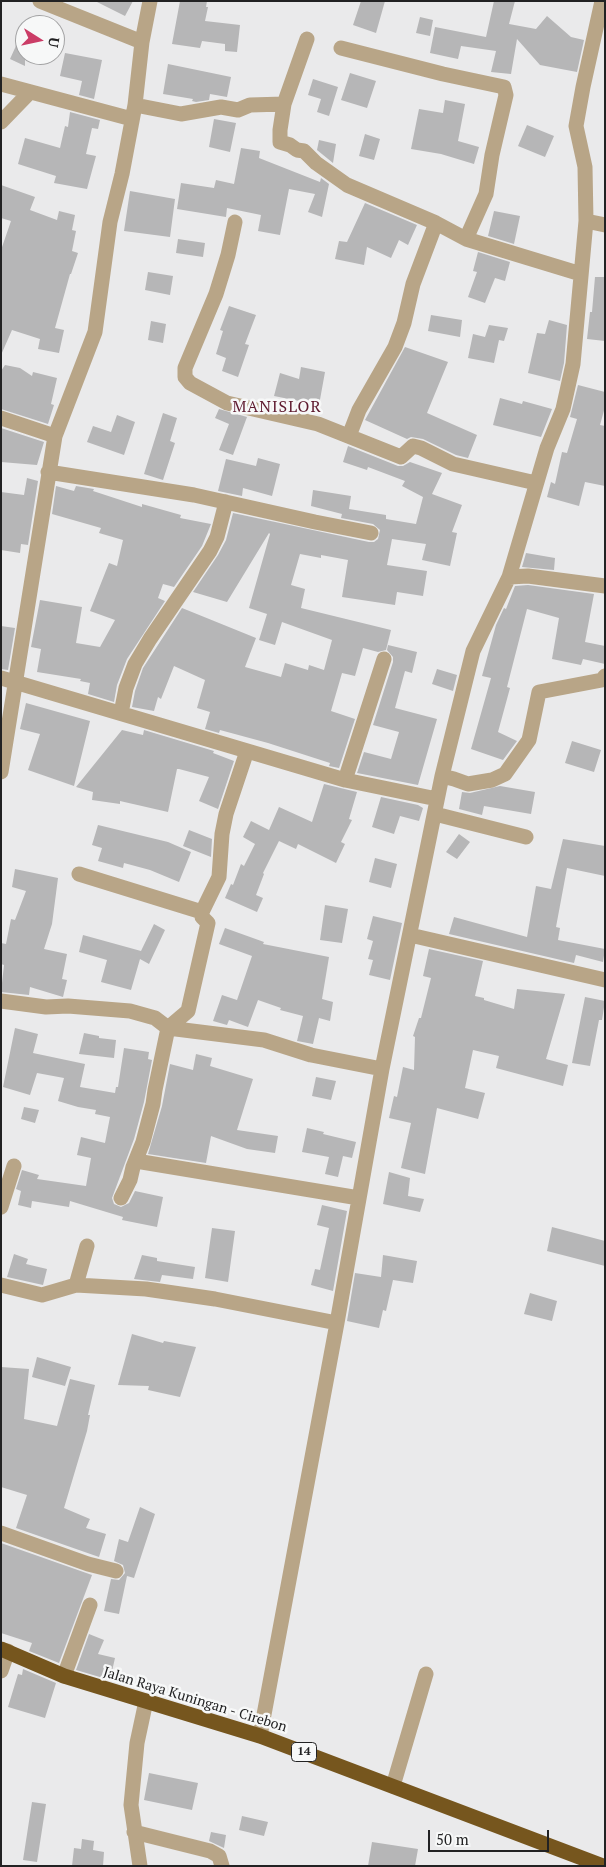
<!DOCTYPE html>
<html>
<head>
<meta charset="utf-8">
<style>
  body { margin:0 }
  #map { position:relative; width:606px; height:1867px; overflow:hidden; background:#eaeaeb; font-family:"PT Serif",serif }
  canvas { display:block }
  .frame { position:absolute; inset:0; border:2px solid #222223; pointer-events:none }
  .north { position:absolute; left:15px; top:15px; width:50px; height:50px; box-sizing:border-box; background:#f7f8f8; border:1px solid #a2a2a3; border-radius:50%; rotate:100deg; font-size:14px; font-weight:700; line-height:20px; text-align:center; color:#222223 }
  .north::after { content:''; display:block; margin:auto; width:18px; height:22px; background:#cb3d67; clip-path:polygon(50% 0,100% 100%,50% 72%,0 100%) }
  .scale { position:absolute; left:428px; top:1830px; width:121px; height:22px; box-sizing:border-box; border:2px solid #222223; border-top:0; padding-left:6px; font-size:15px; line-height:18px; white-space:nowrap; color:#222223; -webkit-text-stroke:4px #f7f8f8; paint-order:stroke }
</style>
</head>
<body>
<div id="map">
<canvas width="606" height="1867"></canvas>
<div class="frame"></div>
<div class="north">U</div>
<div class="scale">50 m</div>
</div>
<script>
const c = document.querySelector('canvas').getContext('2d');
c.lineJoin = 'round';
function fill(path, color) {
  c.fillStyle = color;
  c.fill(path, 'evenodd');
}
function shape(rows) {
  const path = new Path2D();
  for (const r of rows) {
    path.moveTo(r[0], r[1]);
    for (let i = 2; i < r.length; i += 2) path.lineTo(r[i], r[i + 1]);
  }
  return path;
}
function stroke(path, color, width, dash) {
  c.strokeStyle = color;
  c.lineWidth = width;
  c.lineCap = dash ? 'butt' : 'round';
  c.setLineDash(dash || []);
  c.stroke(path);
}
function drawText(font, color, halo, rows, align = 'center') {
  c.font = font + ' "PT Serif",serif';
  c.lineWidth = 5;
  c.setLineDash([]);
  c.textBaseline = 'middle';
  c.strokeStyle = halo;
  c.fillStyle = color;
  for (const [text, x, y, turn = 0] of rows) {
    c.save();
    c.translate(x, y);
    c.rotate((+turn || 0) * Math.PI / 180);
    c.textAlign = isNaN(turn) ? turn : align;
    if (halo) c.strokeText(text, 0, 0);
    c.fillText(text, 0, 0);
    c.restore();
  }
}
const building = shape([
  [95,1,133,1,125,16],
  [180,1,207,1,206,7,208,7,205,21,240,25,237,52,225,51,225,44,202,41,200,48,172,44],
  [361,1,385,1,376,33,353,25],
  [494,1,515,1,509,24,536,29,547,16,571,37,584,40,577,72,540,65,517,39,511,74,491,72,496,51,461,46,458,59,430,53,435,27,486,37],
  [420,17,433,20,430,36,416,33],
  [25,26,25,66,10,59],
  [65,53,102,60,94,99,79,95,82,81,60,76],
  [168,64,231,77,227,97,210,94,209,100,196,102,192,101,193,99,163,94],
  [350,73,376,81,367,108,341,100],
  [313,79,338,87,329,116,317,112,321,99,308,95],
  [445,100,465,104,458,141,479,147,474,164,441,154,411,149,419,109,443,113],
  [70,112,100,120,98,129,92,128,86,154,96,156,87,189,54,183,56,176,18,164,25,138,60,148,65,126,68,127],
  [214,119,236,123,230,152,209,147],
  [527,125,554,136,545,157,518,146],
  [365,134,380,139,374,160,359,156],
  [319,140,336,144,333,163,317,150],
  [241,148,260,151,259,158,320,182,321,178,329,184,322,217,308,212,315,194,289,189,280,235,258,231,261,215,227,208,226,217,177,209,181,183,214,188,216,180,234,184],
  [1,185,35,197,30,210,57,220,59,211,75,215,72,230,76,231,72,251,78,253,71,274,70,274,55,328,64,330,59,353,38,349,40,339,12,330,1,355,1,250,11,221,1,218],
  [130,191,175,199,170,237,124,231],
  [365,203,417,225,408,245,399,240,391,258,367,247,364,265,335,259,339,241,347,242],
  [494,211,520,216,514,244,488,236],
  [178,239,205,243,203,257,176,253],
  [478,252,510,262,505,281,495,278,485,303,468,297,477,272,473,271],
  [148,272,173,276,170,295,145,290],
  [595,277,605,277,605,341,587,339,590,312,592,312],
  [229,306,256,315,245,344,249,345,238,377,222,371,226,358,216,354,223,331,220,330],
  [431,315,462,320,460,337,428,331],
  [549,320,567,325,564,363,560,381,528,373,537,333,545,334],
  [151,321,166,324,163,343,148,340],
  [489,325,508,328,504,341,499,340,494,363,468,358,473,334,485,337],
  [405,347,448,362,427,413,477,435,468,458,456,455,423,439,411,437,407,439,365,420],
  [5,365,20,368,32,376,33,372,57,378,51,404,54,405,48,424,1,409,1,371],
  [301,367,325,372,319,405,274,396,280,373,299,379],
  [578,385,605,392,605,407,600,425,605,426,605,486,585,482,579,506,547,497,551,482,555,484,562,452,567,453,577,419,570,417],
  [500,398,522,404,523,401,552,409,541,437,493,425],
  [219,409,247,417,233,455,219,450,229,424,215,418],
  [163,413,177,418,170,441,175,443,163,480,144,474],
  [117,415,135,422,124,455,87,442,93,426,111,432],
  [1,428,44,442,37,465,1,462],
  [348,446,398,466,403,466,410,462,442,473,432,494,462,505,452,532,457,533,450,566,422,560,426,544,392,539,387,565,427,571,423,596,397,592,395,605,342,597,348,560,321,555,321,558,300,554,291,585,305,589,301,608,391,630,386,650,378,652,363,648,355,676,342,673,331,711,355,719,339,768,329,766,330,763,268,743,220,730,219,733,205,729,210,712,197,708,205,680,174,666,161,699,158,697,154,711,132,707,135,691,143,668,182,608,256,638,245,667,281,677,285,663,308,670,309,665,324,670,332,640,282,622,275,645,259,640,267,614,249,608,270,534,269,533,227,602,193,592,218,555,226,540,233,513,369,542,374,542,378,539,380,530,373,524,341,518,342,514,311,506,313,490,351,496,349,509,386,515,386,519,416,524,423,497,402,486,405,481,368,467,367,470,343,462],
  [258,458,280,464,272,496,243,488,242,496,218,491,226,459,256,466],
  [27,478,38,481,28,545,21,544,20,553,1,550,1,492,24,495],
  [56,486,74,491,76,486,94,489,93,491,142,507,142,504,181,515,180,518,211,524,202,546,174,587,163,584,158,598,165,601,127,659,117,685,114,702,88,694,90,683,80,681,81,679,37,672,41,649,31,647,40,600,82,607,76,643,100,647,115,620,90,611,109,563,117,566,123,540,99,533,101,528,52,514],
  [526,553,555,558,554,570,522,567],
  [528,585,594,594,585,642,605,646,605,664,583,659,581,665,552,659,559,618,527,609,507,687,510,688,498,732,517,741,503,760,471,749,491,678,482,676,496,625,504,608,506,609,515,586],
  [1,626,15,628,8,670,1,669],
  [388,645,417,652,412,673,405,671,395,708,437,719,418,785,357,773,364,752,391,759,399,732,373,725,393,662,393,657,387,650],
  [437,669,457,675,453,691,432,684],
  [26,703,90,721,74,786,28,770,40,734,20,729],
  [122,730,143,735,144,730,214,751,213,753,234,761,218,809,199,801,209,777,179,769,177,769,168,812,120,801,120,804,92,800,93,792,76,787],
  [572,741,601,750,594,772,565,763],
  [324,784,357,792,349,819,352,820,341,842,345,844,336,863,298,844,296,849,279,841,263,873,264,874,256,895,263,898,257,912,225,898,231,884,233,885,241,864,244,866,255,844,243,837,251,821,269,830,279,807,312,822],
  [500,786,535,792,531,814,484,806,482,815,459,809,462,792,470,793],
  [381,797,418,805,423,808,419,821,400,816,394,834,372,827],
  [98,825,168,842,191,852,179,882,150,870,124,863,123,868,98,861,102,848,92,845],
  [189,830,212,839,211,857,183,846],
  [459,834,470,842,457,859,446,852],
  [563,839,605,846,605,876,567,868,556,927,560,928,558,940,605,949,603,962,576,955,574,963,449,934,454,917,527,937,536,886,551,889],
  [375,858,397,864,391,888,369,882],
  [15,869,58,878,52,924,44,949,67,954,62,979,67,980,63,997,30,987,29,995,1,992,4,965,1,964,1,943,6,944,11,919,15,920,26,891,12,887],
  [325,905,348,909,342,943,320,940],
  [373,916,402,923,390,980,369,975,373,960,368,959,373,941,367,939],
  [154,924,165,930,149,964,140,959,131,990,101,982,107,960,79,952,83,935,141,951],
  [225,928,264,942,263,944,329,957,322,999,333,1002,330,1021,319,1018,313,1044,297,1041,303,1016,280,1010,281,1008,258,1000,248,1027,229,1020,227,1025,213,1021,222,995,237,1000,252,956,219,944],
  [429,949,483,961,475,996,484,998,484,1000,514,1009,517,989,565,994,546,1059,568,1065,563,1086,496,1068,499,1056,473,1050,465,1088,485,1093,478,1119,437,1108,425,1174,401,1168,411,1123,389,1118,394,1096,397,1097,403,1067,414,1070,415,1037,413,1036,419,1018,421,1018,431,978,423,976],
  [585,997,605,1001,602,1020,599,1020,590,1066,572,1063],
  [15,1028,38,1034,33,1053,85,1064,80,1087,115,1093,116,1087,118,1087,124,1048,149,1052,148,1059,152,1060,144,1102,134,1139,112,1198,114,1204,121,1207,129,1203,135,1191,163,1197,157,1227,122,1220,123,1217,70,1201,69,1207,32,1201,31,1208,18,1205,21,1191,16,1189,22,1170,39,1175,37,1179,86,1186,91,1158,77,1155,81,1137,105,1143,110,1117,95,1114,96,1110,78,1107,58,1101,64,1078,37,1073,30,1095,3,1087],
  [84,1033,99,1036,99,1038,116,1040,114,1058,79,1054],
  [196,1054,212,1058,210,1066,253,1079,237,1130,278,1136,275,1153,247,1149,211,1136,206,1163,148,1154,162,1106,170,1064,193,1070],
  [316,1077,336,1081,331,1100,312,1096],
  [24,1107,39,1110,35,1123,21,1119],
  [307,1128,324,1132,323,1134,356,1142,352,1158,343,1156,338,1177,325,1174,329,1157,302,1152],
  [389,1172,410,1178,408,1196,424,1199,420,1212,383,1204],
  [322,1205,347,1211,333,1291,311,1285,315,1269,320,1270,329,1228,317,1225],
  [552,1227,605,1241,605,1266,547,1251],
  [212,1228,235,1231,228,1282,205,1278],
  [14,1254,28,1259,26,1264,47,1269,43,1285,7,1277],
  [142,1255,157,1258,157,1261,195,1267,193,1279,162,1275,160,1282,134,1279],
  [383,1255,417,1261,413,1283,393,1280,386,1311,383,1310,379,1328,347,1321,355,1273,381,1277],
  [530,1293,557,1301,552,1321,524,1314],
  [132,1334,163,1343,164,1341,196,1347,180,1397,148,1390,149,1386,118,1385],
  [37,1357,71,1367,65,1386,32,1377],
  [1,1367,29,1369,24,1419,57,1426,70,1379,95,1385,88,1415,90,1415,87,1431,64,1508,90,1519,86,1528,106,1534,99,1557,16,1528,27,1495,1,1487],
  [140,1507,155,1514,134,1578,127,1576,119,1614,104,1611,111,1579,119,1580,125,1573,123,1565,114,1561,119,1539,128,1542],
  [1,1543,92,1575,59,1663,29,1651,32,1643,1,1633],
  [89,1634,104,1640,98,1654,115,1658,110,1680,76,1670],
  [23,1669,56,1683,45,1718,8,1707,18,1674,22,1675],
  [149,1773,198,1783,192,1810,144,1800],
  [32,1802,46,1804,37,1862,23,1860],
  [242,1816,268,1822,264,1836,239,1830],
  [211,1832,226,1835,224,1848,209,1841],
  [82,1839,94,1841,93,1850,104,1852,103,1866,72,1866,74,1848,81,1849],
  [372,1842,418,1849,415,1866,368,1866]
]);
const minor = shape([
  [40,1,142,42],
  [341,48,443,74,504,87,506,95,492,155,486,194,466,239],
  [1,84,132,119],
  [284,104,307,39],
  [135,105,181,114,221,107,238,110,250,105,284,104,280,130,280,142,290,145,297,150,304,151,316,163,347,185,436,223,466,239,581,274],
  [1,122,30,92],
  [586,221,605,225],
  [235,222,228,255,216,294,185,368,185,377,190,383,227,403,318,424,401,457,413,446,421,448,453,464,536,483],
  [1,418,55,436],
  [349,436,359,410,395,347,404,323,413,284,436,223],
  [48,472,194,495,315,522,371,533],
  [509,577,528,576,605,586],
  [1,678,345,780,437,799],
  [121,713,126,688,135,664,150,639,210,551,217,537,226,502],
  [247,751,226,814,222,834,219,877,202,912,202,917,208,923,188,1011,168,1028,264,1040,311,1055,382,1069],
  [1,772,55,436,95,332,110,222,122,174,135,105,142,42,150,1],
  [442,776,454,779,468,784,492,780,505,774,529,740,539,692,602,680,605,676],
  [345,780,384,659],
  [435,814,526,837],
  [79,874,202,912],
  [410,935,605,980],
  [1,1001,46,1007,68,1006,130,1011,155,1018,168,1028,155,1090,153,1104,143,1142,133,1167,130,1180,121,1198],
  [136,1161,359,1198],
  [1,1207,14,1166],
  [1,1285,42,1295,76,1285,146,1289,215,1299,337,1323],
  [76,1285,87,1246],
  [1,1533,88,1564,116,1571],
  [1,1671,8,1651],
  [64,1676,90,1605],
  [260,1736,337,1323,382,1069,442,776,473,651,509,577,547,448,563,409,573,364,586,221,585,167,576,126,583,87,602,1],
  [393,1786,426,1674],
  [134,1832,210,1851,219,1856,222,1866],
  [140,1866,131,1805,137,1743,146,1701]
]);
const highway = shape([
  [1,1649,64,1676,260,1736,603,1866]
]);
const shields = [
  [304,1752,25]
];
const shieldNames = [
  ["14",304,1752]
];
const streetNames = [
  ["Jalan Raya Kuningan - Cirebon",195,1700,17]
];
const quarterNames = [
  ["MANISLOR",277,407]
];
fill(building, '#b6b6b7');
stroke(minor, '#b8a587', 15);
stroke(highway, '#76561e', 15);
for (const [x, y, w] of shields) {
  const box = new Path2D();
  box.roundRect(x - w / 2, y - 9.5, w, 19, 4);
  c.fillStyle = '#f7f8f8';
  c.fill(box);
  stroke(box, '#222223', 1);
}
drawText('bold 12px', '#222223', null, shieldNames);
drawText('14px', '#222223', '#f7f8f8', streetNames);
c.letterSpacing = '1px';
drawText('16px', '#5e1a2e', '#f7f8f8', quarterNames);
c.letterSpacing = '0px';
</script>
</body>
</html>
